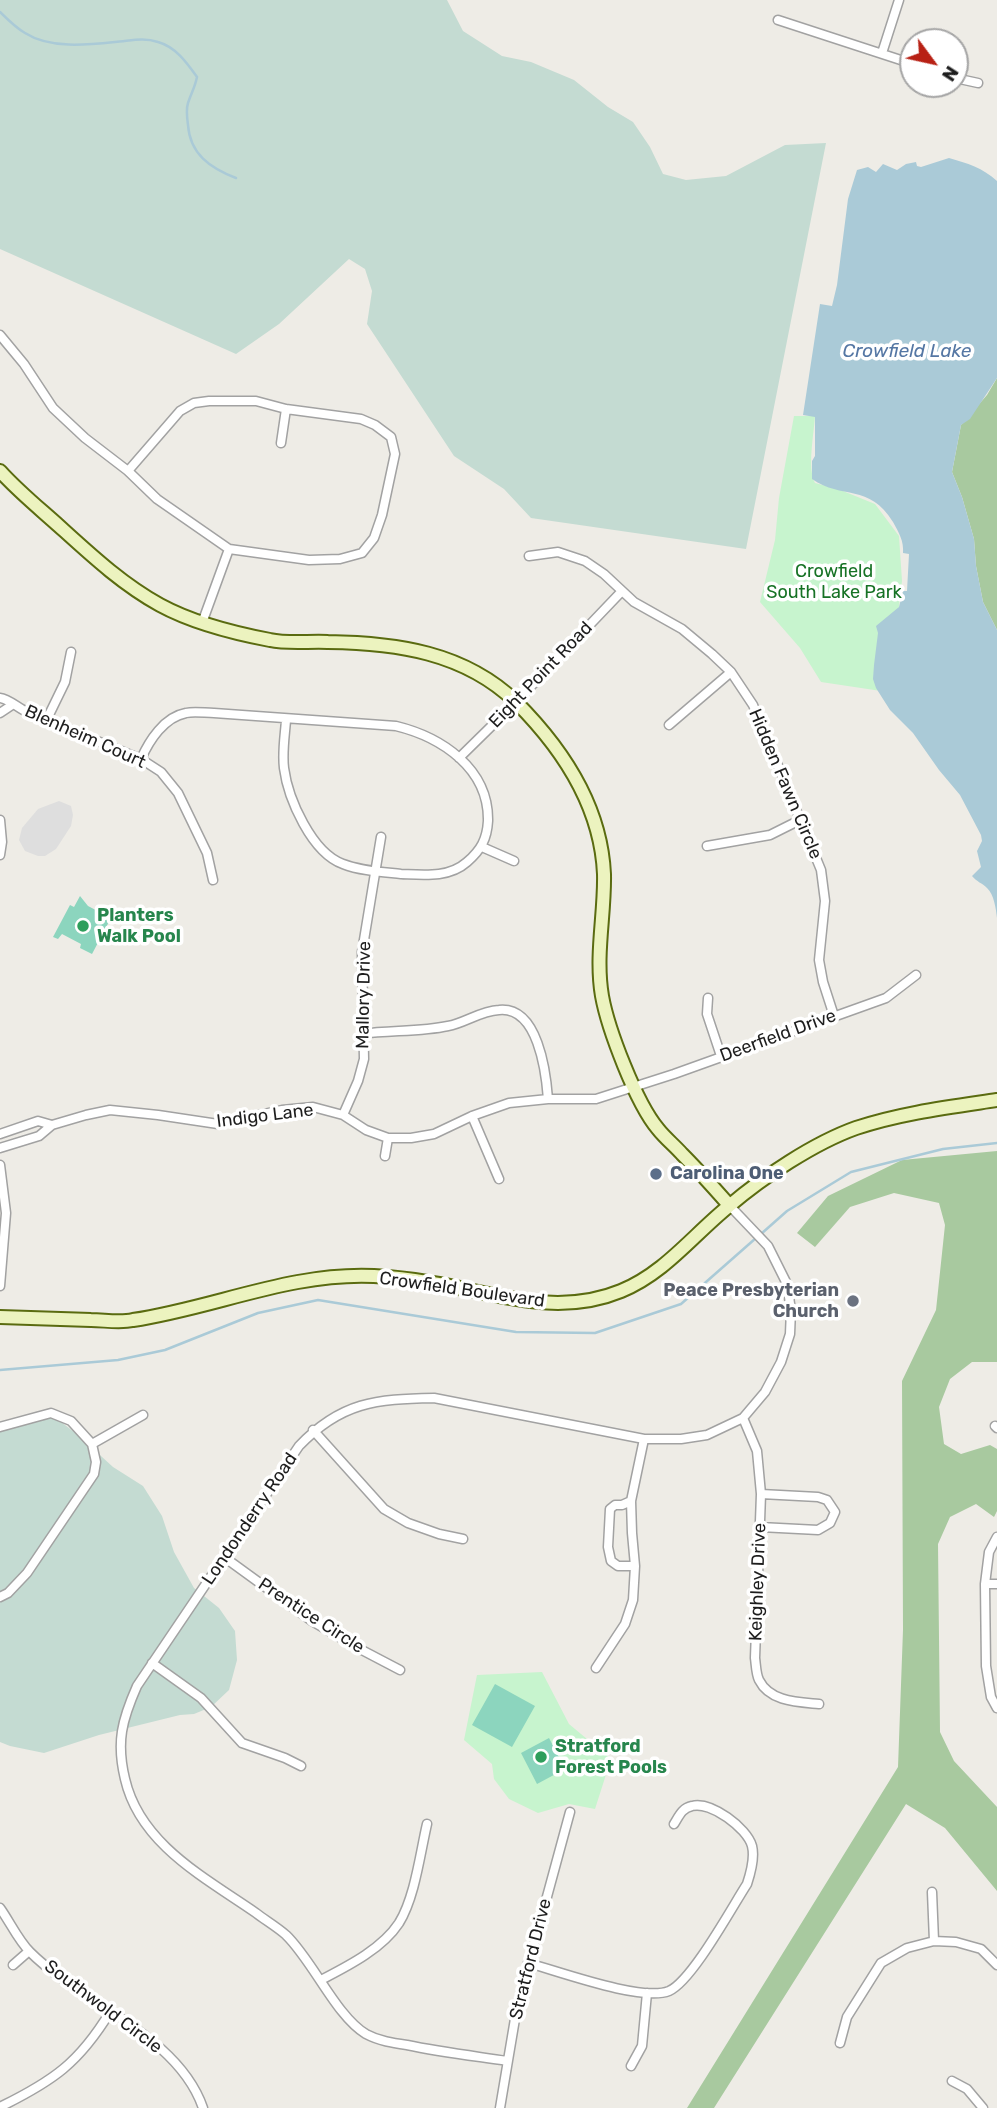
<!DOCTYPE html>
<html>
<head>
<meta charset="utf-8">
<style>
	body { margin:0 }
	#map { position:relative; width:997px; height:2108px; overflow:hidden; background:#eeece6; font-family:Rubik,sans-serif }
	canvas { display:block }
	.north { position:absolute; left:899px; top:28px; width:70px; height:70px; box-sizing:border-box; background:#fff; border:2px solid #a5a5a5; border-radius:50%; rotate:123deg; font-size:19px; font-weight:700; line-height:28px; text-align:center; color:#1e1e1e }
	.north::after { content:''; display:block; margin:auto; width:24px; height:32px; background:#b82115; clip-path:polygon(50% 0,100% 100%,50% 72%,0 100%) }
</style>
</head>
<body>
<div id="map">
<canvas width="997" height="2108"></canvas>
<div class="north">N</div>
</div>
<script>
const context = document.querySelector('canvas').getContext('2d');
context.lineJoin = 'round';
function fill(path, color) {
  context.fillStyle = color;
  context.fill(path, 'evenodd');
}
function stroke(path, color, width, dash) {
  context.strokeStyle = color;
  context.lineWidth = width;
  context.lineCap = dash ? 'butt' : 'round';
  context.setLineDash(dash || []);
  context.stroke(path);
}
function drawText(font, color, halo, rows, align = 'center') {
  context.font = font + ' Rubik,sans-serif';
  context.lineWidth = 7;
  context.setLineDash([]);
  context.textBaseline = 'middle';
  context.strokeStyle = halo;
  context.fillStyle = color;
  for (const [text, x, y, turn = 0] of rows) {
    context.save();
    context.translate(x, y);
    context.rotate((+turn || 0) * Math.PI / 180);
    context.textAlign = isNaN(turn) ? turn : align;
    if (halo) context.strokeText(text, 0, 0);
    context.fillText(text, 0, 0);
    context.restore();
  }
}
fill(new Path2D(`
	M997 378V630L983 602 976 566 974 539 962 497 952 472 961 425 987 395Z
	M997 1151V1362H972L950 1379 939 1407 944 1444 961 1454 990 1445 997 1449V1511L994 1517 976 1504 950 1517 938 1544 940 1732 954 1761 997 1807V1891L945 1828 906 1804 714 2108H687L898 1767 903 1630 902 1381 936 1310 945 1225 939 1203 894 1193 850 1207 815 1247 797 1233 828 1196 902 1160Z`), '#a8c99f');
fill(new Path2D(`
	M0 0H447L463 31 502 56 531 62 574 80 608 107 633 122 650 147 663 174 686 180 726 176 785 145 826 143 746 549 531 518 504 489 454 456 367 324 372 291 365 269 349 259 279 324 236 354 0 249Z
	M52 1415 78 1435 113 1467 143 1486 162 1516 174 1552 194 1588 219 1608 235 1631 237 1660 229 1690 211 1707 194 1714 180 1715 99 1735 44 1753 10 1746 0 1742V1425Z`), '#c4dbd2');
fill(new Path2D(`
	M794 416H815C814 434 807 468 815 483L838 489 875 504 899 536 902 581 898 615 881 691 821 682 800 648 760 602 775 540 779 498Z
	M542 1672 569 1724 611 1759 595 1809 569 1804 538 1813 509 1799 494 1779 492 1764 464 1740 477 1675Z`), '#c7f4ce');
fill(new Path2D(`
	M80 896 88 906 111 918 92 954 80 948 81 944 62 934 58 939 53 937 70 905 74 907Z
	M495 1684 535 1706 512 1747 472 1725Z
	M549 1738 565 1769 537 1784 521 1753Z`), '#8cd5be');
fill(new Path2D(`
	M59 801 71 806 73 815 71 826 56 849 45 856H38L25 851 19 840 22 828 38 809Z`), '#dedede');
fill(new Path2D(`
	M949 158C967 163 983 168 997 181V378L970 419 961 425 952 472 962 497 974 539 976 566 983 602 997 630V918C996 909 994 894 987 888 982 883 977 882 972 876L981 867 977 851 982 841 981 835 960 795 939 770 913 733 890 710 876 688 873 679 874 665 878 633 876 626 899 607 903 591H907L909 554 903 553C904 541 899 533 893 522 869 483 842 500 812 479V461L815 456V417L803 415 820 304 832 306 837 285 848 199 857 170 868 167 876 172 883 164 897 170 906 164 916 162 917 166 921 167Z`), '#aacad7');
stroke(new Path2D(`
	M0 12C8 20 16 28 25 33 50 49 87 45 115 42 130 41 143 37 158 42 176 47 187 63 197 77 195 87 191 94 188 103 186 109 187 118 188 125 190 154 210 168 236 178
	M761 1234 787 1211 851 1172 943 1149 997 1143
	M0 1370 118 1360 165 1350 258 1313 318 1300 516 1332 595 1333 681 1304 756 1238`), '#aacad7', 2.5);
const street = new Path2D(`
	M778 20 913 64
	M882 53 899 0
	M955 78 978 83
	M0 335 24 364 53 408 85 438 128 471 157 499 229 549 309 560 340 559 362 553 374 538 382 515 395 454 391 437 375 425 361 419 286 409 256 401H209L194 403 180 411 128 471
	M281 443 286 409
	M529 556 558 552 585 561 604 574 634 602 682 629 712 654 731 672 753 705 821 870 825 901 819 960 823 982 834 1016
	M202 623 229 549
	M0 698C9 699 18 708 27 712L141 759 161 772 178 793 207 853 213 880
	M0 713 12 705
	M47 719 65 682 71 652
	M669 725 731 672
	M459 758 516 702 622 591
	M141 759C149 741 164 717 186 713 194 711 205 713 214 713L396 726C441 737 489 768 488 821 487 839 481 850 467 862 449 878 424 875 401 874 382 872 361 871 343 864 312 853 288 799 284 768 282 752 285 735 286 720
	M0 820 2 842 0 855
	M707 846 770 835 800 820
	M482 847 514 861
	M708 998 707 1014 721 1056
	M362 1034C390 1030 420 1032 448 1026 465 1023 480 1011 499 1010 538 1006 546 1072 548 1099
	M343 1115 358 1081 364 1059 362 952 381 837
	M472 1116 499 1179
	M0 1134 38 1121 52 1125
	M0 1148 39 1136 52 1125 86 1115 110 1110 158 1115 218 1124 282 1110 313 1107 343 1115 366 1130 388 1138H411L434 1134 472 1116 509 1103 548 1099H596L674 1074 886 998 916 975
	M385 1156 388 1138
	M0 1165 6 1213 0 1286
	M743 1418 757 1451 761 1494 755 1658C756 1665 756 1674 759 1680 770 1702 798 1702 819 1704
	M995 1426 997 1428
	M0 1427 51 1413 71 1421 92 1444 96 1462 94 1474 27 1573 8 1593 0 1597
	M313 1430 384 1509 408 1523 439 1534 463 1539
	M92 1444 143 1415
	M631 1501 622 1505H615L610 1509 608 1547 611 1561 618 1566H635
	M760 1527 818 1530 830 1523 835 1512 827 1500 818 1497 761 1494
	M997 1537 989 1552 985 1584 986 1666 991 1697 997 1708
	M224 1557 312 1621 358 1648 400 1670
	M985 1584H997
	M152 1663 201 1698 242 1743 285 1758 301 1766
	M596 1668 625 1624 633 1600 635 1566 632 1533 631 1501 644 1439
	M932 1892 934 1941
	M0 1908C10 1922 18 1940 30 1952 82 2004 178 2035 203 2108
	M528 1963C558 1971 642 2002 669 1991 692 1981 732 1907 747 1884 751 1872 755 1858 752 1846 747 1828 711 1801 692 1806 682 1808 679 1816 674 1824
	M13 1965 29 1951
	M321 1980C348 1966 382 1949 399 1923 415 1897 420 1854 427 1824
	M840 2043 847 2017 881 1963 907 1948 934 1941 956 1942 981 1949 997 1965
	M507 2061C474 2056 440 2052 407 2045 393 2043 379 2041 366 2034 336 2016 313 1961 286 1935 277 1927 265 1920 256 1913 204 1877 140 1844 125 1779 116 1742 122 1720 137 1686L299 1446C341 1402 376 1399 434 1398L644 1439H681L707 1435 743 1418 765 1392 781 1362 790 1334 791 1310 787 1284 768 1246 729 1205
	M631 2066 642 2046 647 1993
	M952 2081 967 2089 983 2108
	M0 2107C53 2081 79 2063 110 2012
	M500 2108 517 2007 570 1812`);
const secondary = new Path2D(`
	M0 471C18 491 39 508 59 526 91 555 122 584 160 605 193 623 233 633 270 640 288 644 309 641 328 642 396 643 464 652 516 702 562 748 601 807 604 874 605 914 595 955 602 996 608 1029 636 1103 658 1129 665 1138 674 1145 682 1154 698 1170 714 1188 729 1205
	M0 1317C30 1318 60 1319 91 1320 104 1320 120 1323 133 1320 214 1308 291 1272 374 1276 391 1277 410 1279 427 1282 492 1292 556 1318 621 1291 665 1273 693 1235 729 1206 763 1177 814 1143 856 1128 901 1113 950 1107 997 1100`);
stroke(street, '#a2a2a2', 11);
stroke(secondary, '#5a6b10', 16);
stroke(street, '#fff', 8);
stroke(secondary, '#ecf3bf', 12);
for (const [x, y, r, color] of [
	[83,926,7,"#2e9e5b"],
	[656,1174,7,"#5c6f8a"],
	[853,1301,7,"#6b7280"],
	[541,1757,7,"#2e9e5b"]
]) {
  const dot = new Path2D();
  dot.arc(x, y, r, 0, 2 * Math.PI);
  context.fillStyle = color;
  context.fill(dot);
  stroke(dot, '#fff', 2.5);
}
drawText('18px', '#177225', '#fff', [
	["Crowfield",834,572],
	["South Lake Park",834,593]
]);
drawText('18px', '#1e1e1e', '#fff', [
	["Eight Point Road",541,675,-46],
	["Blenheim Court",85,737,24],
	["Hidden Fawn Circle",785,784,67],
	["Mallory Drive",364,995,-89],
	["Deerfield Drive",778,1036,-20],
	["Indigo Lane",265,1116,-7],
	["Crowfield Boulevard",462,1290,8],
	["Londonderry Road",250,1519,-56],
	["Keighley Drive",758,1582,-88],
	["Prentice Circle",311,1616,33],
	["Stratford Drive",531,1959,-76],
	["Southwold Circle",103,2007,37]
]);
drawText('bold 18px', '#27864d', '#fff', [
	["Planters",97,916],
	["Walk Pool",97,937],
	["Stratford",555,1747],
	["Forest Pools",555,1768]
], 'left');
drawText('bold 18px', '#4e5e75', '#fff', [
	["Carolina One",670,1174]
], 'left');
drawText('bold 18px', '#5b616d', '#fff', [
	["Peace Presbyterian",839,1291],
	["Church",839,1312]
], 'right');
drawText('italic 19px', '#5577a4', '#fff', [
	["Crowfield Lake",907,352]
]);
</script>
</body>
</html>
